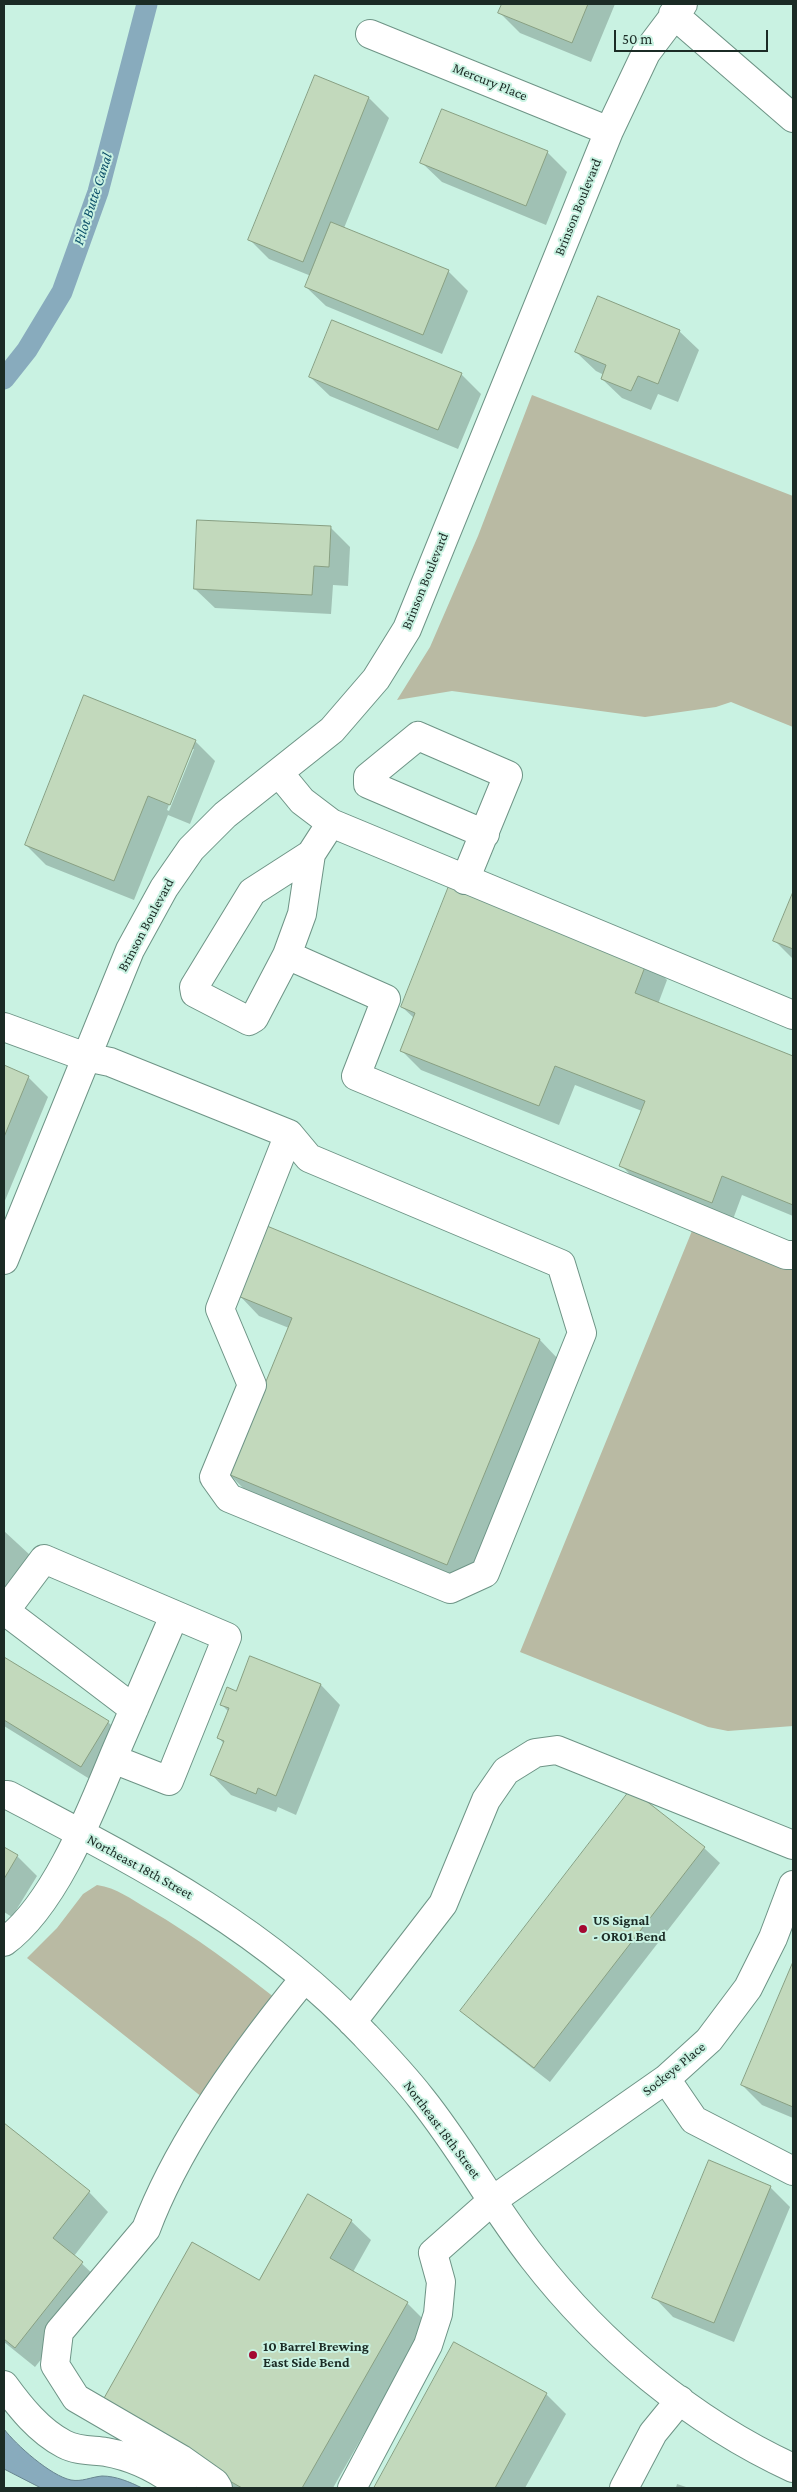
<!DOCTYPE html>
<html>
<head>
<meta charset="utf-8">
<style>
	body { margin:0 }
	#map { position:relative; width:797px; height:2492px; overflow:hidden; background:#c9f2e2; font-family:"Crimson Pro",serif }
	canvas { display:block }
	.frame { position:absolute; inset:0; border:5px solid #1b2b25; pointer-events:none }
	.scale { position:absolute; left:614px; top:30px; width:154px; height:22px; box-sizing:border-box; border:2px solid #1b2b25; border-top:0; padding-left:6px; font-size:15px; line-height:18px; white-space:nowrap; color:#1b2b25; -webkit-text-stroke:4px #c9f2e2; paint-order:stroke }
</style>
</head>
<body>
<div id="map">
<canvas width="797" height="2492"></canvas>
<div class="frame"></div>
<div class="scale">50 m</div>
</div>
<script>
const context = document.querySelector('canvas').getContext('2d');
context.lineJoin = 'round';
function fill(path, color) {
  context.fillStyle = color;
  context.fill(path, 'evenodd');
}
function stroke(path, color, width, dash) {
  context.strokeStyle = color;
  context.lineWidth = width;
  context.lineCap = dash ? 'butt' : 'round';
  context.setLineDash(dash || []);
  context.stroke(path);
}
function drawText(font, color, halo, rows, align = 'center') {
  context.font = font + ' "Crimson Pro",serif';
  context.lineWidth = 4;
  context.setLineDash([]);
  context.textBaseline = 'middle';
  context.strokeStyle = halo;
  context.fillStyle = color;
  for (const [text, x, y, turn = 0] of rows) {
    context.save();
    context.translate(x, y);
    context.rotate((+turn || 0) * Math.PI / 180);
    context.textAlign = isNaN(turn) ? turn : align;
    if (halo) context.strokeText(text, 0, 0);
    context.fillText(text, 0, 0);
    context.restore();
  }
}
fill(new Path2D(`
	M532 395 793 496V727L731 702 716 707 645 717 452 691 397 700 430 647 478 536Z
	M694 1226 793 1266V1726L728 1731 708 1727 520 1652Z
	M97 1885C117 1888 131 1899 148 1909 195 1936 237 1968 279 2001L207 2101 27 1958 57 1928 83 1894Z`), '#b9baa3');
const water = new Path2D(`
	M4 2429C16 2445 51 2476 71 2480 82 2482 91 2477 102 2476 116 2476 130 2482 142 2488H41L4 2469Z`);
fill(water, '#88abbd');
stroke(water, '#67858f', 1);
fill(new Path2D(`
	M504 4H615L591 62 520 33 500 13Z
	M316 77 369 98 389 118 344 228 448 271 468 291 442 354 326 306 306 287 311 276 269 259 249 239Z
	M547 152 567 172 546 225 442 182 422 163Z
	M679 331 699 350 678 402 658 394 651 410 622 398 602 379 604 375 596 371 576 352Z
	M461 374 481 394 458 449 330 396 310 377Z
	M331 528 350 547 348 586 333 585 331 614 215 608 195 589Z
	M195 741 215 761 190 824 168 815 134 900 46 865 26 845ZM191 749H194L169 811 167 810Z
	M793 895V959L775 941Z
	M648 960 667 980 658 1004 793 1057V1216L742 1195 732 1222 640 1185 621 1165 642 1111 575 1085 559 1125 421 1070 401 1050 414 1018 402 1007Z
	M4 1067 28 1077 48 1097 4 1203Z
	M268 1228 540 1340 559 1360 467 1584 249 1494 229 1474 289 1328 259 1316 240 1296Z
	M4 1531 30 1555 4 1597Z
	M251 1657 321 1685 340 1705 296 1815 278 1807 276 1812 231 1795 212 1775 224 1744 218 1737 229 1712 222 1705 237 1692Z
	M4 1658 108 1722 128 1742 101 1786 4 1726Z
	M632 1791 704 1848 720 1863 550 2082 477 2025 462 2010Z
	M4 1848 17 1856 37 1876 12 1917 4 1912Z
	M793 1963V2118L762 2105 742 2085Z
	M4 2124 89 2192 108 2212 74 2256 102 2283 35 2367 4 2342Z
	M770 2187 790 2207 734 2342 673 2317 654 2297Z
	M351 2221 371 2240 353 2272 407 2303 427 2323 333 2488H229L259 2282Z
	M454 2343 546 2394 566 2414 525 2488H375Z
	M677 2484 689 2488H676Z`), '#0003');
stroke(new Path2D(`
	M4 379 27 350 62 292 98 192 147 4`), '#88abbd', 21);
const building = new Path2D(`
	M502 4H588L572 43 498 13Z
	M315 75 369 97 303 262 248 240Z
	M442 109 548 151 526 206 420 163Z
	M331 222 449 270 423 335 305 287Z
	M598 296 680 330 658 384 638 376 631 391 601 379 606 365 575 352Z
	M332 320 462 373 438 430 309 377Z
	M197 520 331 526 329 567 314 566 312 595 194 589Z
	M84 695 196 740 170 805 148 796 114 881 25 845Z
	M451 881 648 959 635 993 793 1056V1205L722 1176 712 1203 619 1166 645 1101 555 1066 539 1106 400 1051 415 1013 401 1007Z
	M793 892V949L773 941Z
	M4 1065 29 1076 4 1137Z
	M267 1226 540 1339 447 1565 228 1474 292 1318 238 1296Z
	M250 1656 321 1684 276 1796 258 1788 256 1794 210 1775 224 1741 217 1738 229 1708 220 1705 227 1687 236 1691Z
	M4 1657 109 1721 81 1767 4 1720Z
	M631 1789 705 1847 534 2068 460 2011Z
	M4 1847 18 1855 4 1879Z
	M793 1962V2107L741 2085Z
	M4 2123 90 2191 53 2238 83 2262 15 2348 4 2339Z
	M709 2160 771 2186 714 2323 652 2298Z
	M308 2194 352 2220 330 2258 408 2302 302 2488H242L99 2407 192 2242 259 2280Z
	M454 2342 547 2393 495 2488H374Z`);
fill(building, '#c2d9bc');
stroke(building, '#889f82', 1);
const minor = new Path2D(`
	M673 14 793 118
	M370 34 609 131
	M279 773 302 801 331 823 793 1015
	M331 823 311 854 252 892 194 987 195 993 249 1021 254 1018 287 955 386 999 356 1076 786 1255H793
	M465 880 508 775 418 736 368 777V784L485 834
	M287 955 302 914 311 854
	M4 1027 86 1057 110 1062 289 1134 309 1158 561 1264 582 1333 485 1573 450 1589 229 1498 214 1477 252 1385 220 1309 289 1134
	M4 1260 130 950 164 888 191 849 225 815 332 730 376 679 407 629 609 131 646 53 683 4
	M113 1759 169 1781 227 1637 44 1559 5 1611 134 1709
	M4 1795H8C139 1864 262 1926 365 2035 384 2055 404 2076 421 2098 462 2149 493 2207 533 2258 600 2345 693 2422 793 2468
	M4 1942C55 1905 91 1811 115 1753 135 1707 154 1662 174 1616
	M352 2022 443 1904 486 1800 506 1771 535 1753 557 1750 793 1845
	M666 2079 694 2120 793 2171
	M4 2385C20 2407 39 2431 64 2444 77 2451 92 2450 106 2452 134 2457 160 2470 182 2488
	M218 2488 215 2483 181 2459 76 2398 55 2365 59 2332 146 2229C179 2141 245 2051 304 1979
	M352 2488 428 2345 438 2314 441 2282 433 2253 493 2200 666 2079 709 2040 748 1988 773 1938 793 1885
	M624 2488 653 2433 680 2400`);
stroke(minor, '#6e9486', 30);
stroke(minor, '#fff', 28);
for (const [x, y, r, color] of [
	[583,1929,5,"#a40831"],
	[253,2355,5,"#a40831"]
]) {
  const dot = new Path2D();
  dot.arc(x, y, r, 0, 2 * Math.PI);
  context.fillStyle = color;
  context.fill(dot);
  stroke(dot, '#c9f2e2', 2);
}
drawText('14px', '#1b2b25', '#c9f2e2', [
	["Mercury Place",490,82,22],
	["Brinson Boulevard",578,207,-68],
	["Brinson Boulevard",425,581,-68],
	["Brinson Boulevard",146,925,-62],
	["Northeast 18th Street",140,1867,29],
	["Sockeye Place",674,2069,-39],
	["Northeast 18th Street",442,2130,53]
]);
drawText('bold 14px', '#1b2b25', '#c9f2e2', [
	["US Signal",593,1921],
	["- OR01 Bend",593,1937],
	["10 Barrel Brewing",263,2347],
	["East Side Bend",263,2363]
], 'left');
drawText('italic 15px', '#0c506a', '#c9f2e2', [
	["Pilot Butte Canal",93,199,-72]
]);
</script>
</body>
</html>
